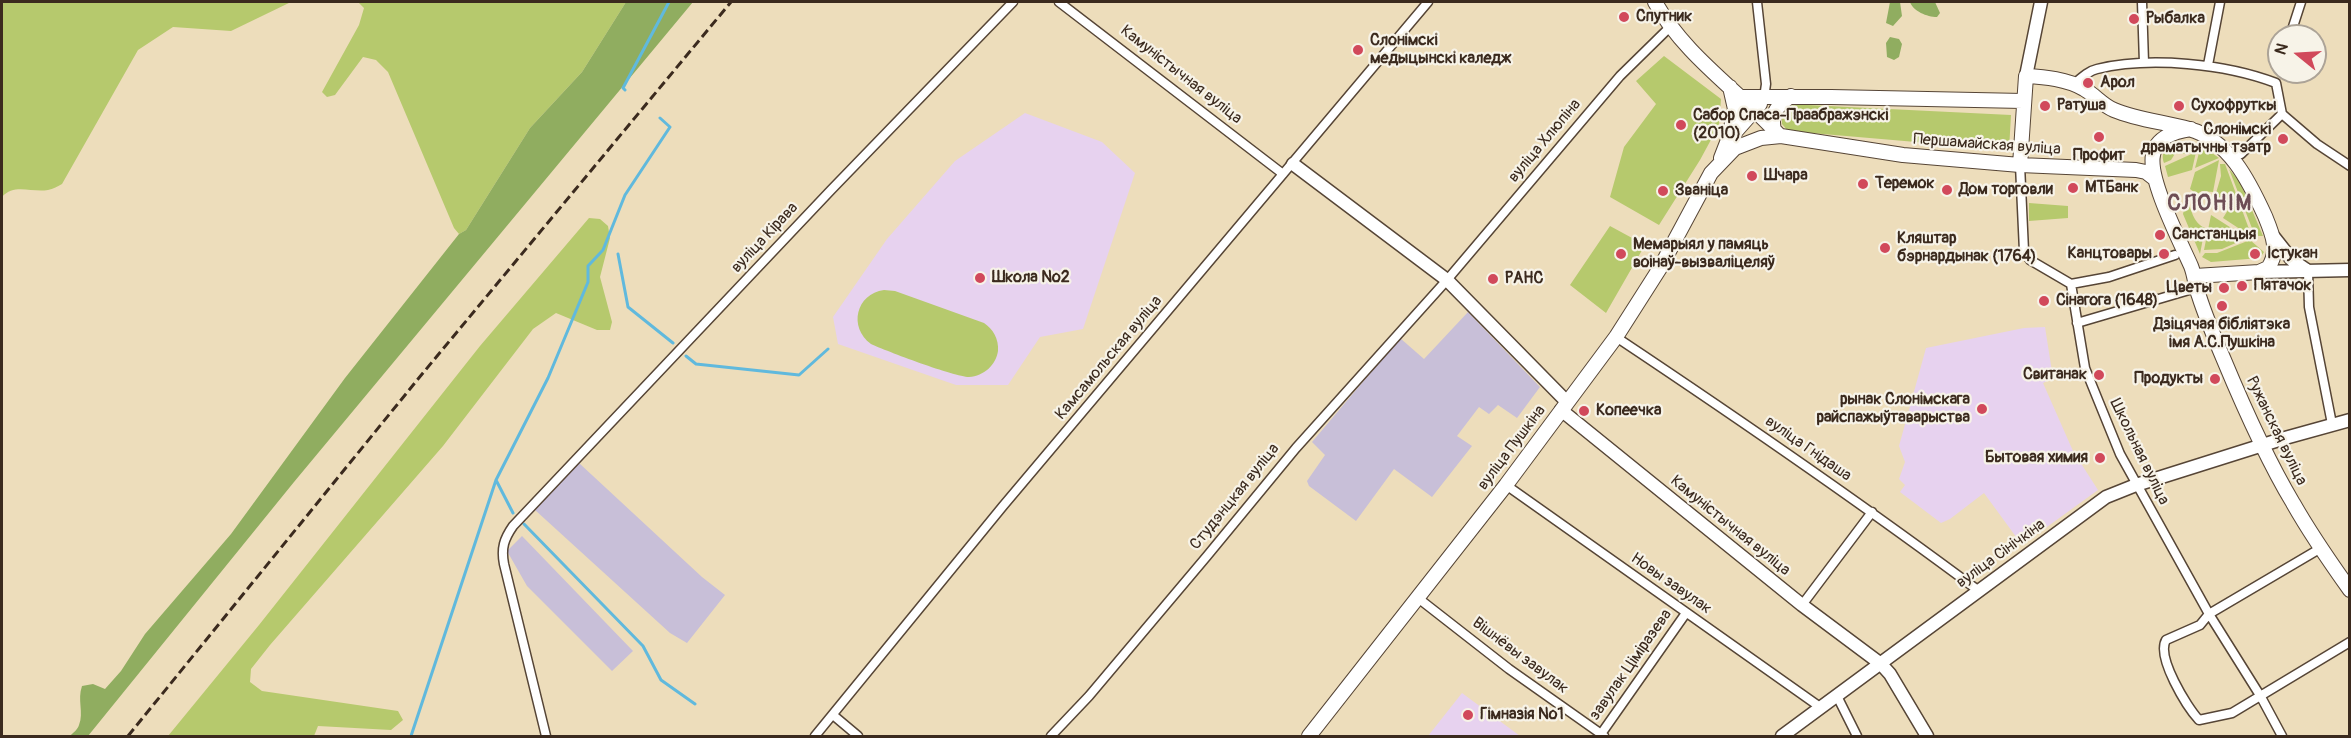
<!DOCTYPE html>
<html>
<head>
<meta charset="utf-8">
<style>
	body { margin:0 }
	#map { position:relative; width:2351px; height:738px; overflow:hidden; background:#edddbb; font-family:Pangolin,sans-serif }
	canvas { display:block }
	.frame { position:absolute; inset:0; border:3px solid #3b2a1e; pointer-events:none }
	.north { position:absolute; left:2267px; top:24px; width:60px; height:60px; box-sizing:border-box; background:#f7f3e8; border:2px solid #aca397; border-radius:50%; rotate:288deg; font-size:16px; font-weight:700; line-height:24px; text-align:center; color:#3b2a1e }
	.north::after { content:''; display:block; margin:auto; width:21px; height:27px; background:#d1495b; clip-path:polygon(50% 0,100% 100%,50% 72%,0 100%) }
</style>
</head>
<body>
<div id="map">
<canvas width="2351" height="738"></canvas>
<div class="frame"></div>
<div class="north">N</div>
</div>
<script>
const context = document.querySelector('canvas').getContext('2d');
context.lineJoin = 'round';
function fill(path, color) {
  context.fillStyle = color;
  context.fill(path, 'evenodd');
}
function stroke(path, color, width, dash) {
  context.strokeStyle = color;
  context.lineWidth = width;
  context.lineCap = dash ? 'butt' : 'round';
  context.setLineDash(dash || []);
  context.stroke(path);
}
function drawText(font, color, halo, rows, align = 'center') {
  context.font = font + ' Pangolin,sans-serif';
  context.lineWidth = 4.5;
  context.setLineDash([]);
  context.textBaseline = 'middle';
  context.strokeStyle = halo;
  context.fillStyle = color;
  for (const [text, x, y, turn = 0] of rows) {
    context.save();
    context.translate(x, y);
    context.rotate((+turn || 0) * Math.PI / 180);
    context.textAlign = isNaN(turn) ? turn : align;
    if (halo) context.strokeText(text, 0, 0);
    context.fillText(text, 0, 0);
    context.restore();
  }
}
fill(new Path2D(`
	M1025 113 1102 142 1135 173 1083 329 1040 337 1008 385H956L838 344 833 317 887 239 955 161Z
	M2045 327 2053 378 2043 383 2073 451 2098 490 2022 545 1984 493 1950 519 1941 523 1900 492 1905 485 1899 479 1905 462 1899 446 1926 348 2024 328Z
	M1462 693 1520 736H1428Z`), '#e7d2ef');
fill(new Path2D(`
	M1468 312 1540 387 1517 418 1498 405 1489 414 1479 407 1457 436 1472 446 1432 497 1394 469 1356 521 1309 486 1307 481 1325 455 1312 442 1400 338 1424 359Z
	M579 463 702 577 725 595 687 643 670 633 535 510Z
	M522 536 633 651 612 671 527 586 507 551Z`), '#c8bfd8');
fill(new Path2D(`
	M2 2H291L231 31 173 27 138 50 62 184C58 186 53 189 48 190 32 193 14 183 2 197Z
	M358 2H626L582 72 530 128 466 230 459 234 454 228 388 72 376 60 363 57 335 95 327 97 322 92 359 25 364 8Z
	M1664 56 1721 99 1719 125 1700 160 1659 225 1610 197 1624 147 1656 104 1636 81Z
	M1787 104 2011 115 2009 150 1788 131 1782 124V112Z
	M2177 141H2192L2197 149 2186 154 2176 152 2171 160 2164 163C2160 152 2167 145 2177 141Z
	M2201 145 2219 158 2195 168Z
	M2196 152 2192 170 2168 177 2165 166Z
	M2219 160 2213 192 2202 191 2197 194 2190 189 2195 172Z
	M2220 164H2225L2252 237 2223 218 2228 210 2216 193 2221 176Z
	M2229 169 2240 182 2263 236H2255Z
	M2187 197C2191 209 2193 223 2205 228L2200 254 2183 214Z
	M2029 203 2068 206V218L2029 221Z
	M2211 215 2247 238 2222 249 2204 250Z
	M589 218 600 219 608 226 610 238 600 277 612 322 610 330H597L556 313 533 329 443 446 270 645 251 669 250 682 262 691 398 711 403 720 391 730 318 726 314 736H168L259 625 480 346Z
	M1610 226 1645 245 1606 313 1570 285Z
	M2250 240 2264 252 2260 258 2211 262 2202 257 2205 253H2217Z
	M884 290 895 291 984 323C993 329 999 339 998 351 996 365 984 376 969 377 955 377 886 351 871 344 848 327 856 294 884 290Z`), '#b6c96d');
fill(new Path2D(`
	M626 2H693L294 482 88 736H70C73 733 78 729 79 725 84 712 77 700 82 686L93 684 105 689 121 671 145 634 231 534 345 378 459 234 466 230 530 128 582 72Z
	M1890 2H1900L1902 16 1893 26 1886 23Z
	M1910 2H1935L1940 13 1937 17C1927 17 1913 11 1910 2Z
	M1890 37 1899 39 1902 44 1899 57 1894 60 1887 57 1886 43Z`), '#90ad60');
stroke(new Path2D(`
	M625 90 623 88 669 2
	M618 254 628 307 673 343
	M686 356 696 364 799 375 828 349
	M496 480 513 513
	M524 524 643 646 661 680 695 704
	M411 736 496 480 548 378 588 282V266L603 250 625 195 670 127 660 118`), '#60b9dd', 3);
const street = new Path2D(`
	M1059 2 1283 174
	M1757 2 1766 84 1764 98
	M2142 2 2144 63
	M2290 36 2301 2
	M2208 65 2220 2
	M2074 84C2081 78 2088 71 2097 69 2150 56 2226 64 2276 83L2282 114 2317 144 2350 166
	M2241 154 2282 114
	M2020 165 2024 251 2030 260 2071 284 2085 368 2120 454 2209 614 2261 697 2282 736
	M2308 271 2309 307 2332 424
	M2071 284 2109 277 2175 255
	M2077 323 2196 288
	M1616 337C1739 419 1861 503 1979 591
	M1506 485 1820 707
	M2321 548 2209 614 2200 625 2166 640C2156 657 2187 707 2199 720L2232 713 2350 642
	M1418 598 1509 669 1604 736
	M1802 605 1872 512
	M1837 696 1857 736
	M833 715 858 736
	M1601 734 1686 613
	M546 736 504 564C501 548 504 539 513 526L831 190 1013 2
	M815 736 1003 506 1428 2
	M1051 736 1089 696 1207 556 1296 448 1447 280 1620 76 1671 26`);
const secondary = new Path2D(`
	M2026 76 2041 2
	M1293 164 1447 280 1567 402
	M2273 236 2292 260 2308 271
	M2259 272 2350 270
	M1561 410 1802 605 1881 664 1890 674 1927 736
	M1782 736 2106 497 2136 485 2285 438 2350 420`);
const primary = new Path2D(`
	M1655 2C1685 56 1738 90 1779 135
	M1741 97H1831L2023 101
	M2191 129C2176 131 2156 137 2153 155 2148 179 2180 241 2191 266 2195 276 2195 286 2199 296 2206 318 2215 339 2224 360 2244 408 2266 458 2293 503 2310 533 2330 562 2350 590
	M1774 130C1770 113 1778 105 1791 96
	M1729 137 1735 109 1730 87
	M1721 158 1728 140 1760 104
	M2020 165 2026 76C2045 77 2067 79 2084 89 2095 95 2102 105 2114 110 2138 120 2164 122 2189 129 2229 140 2249 181 2265 216 2272 233 2280 251 2268 268L2259 272 2195 276
	M1309 736 1506 485 1616 337 1660 268 1711 173 1735 148 1761 138 1781 136 1903 155 2020 165 2136 170 2146 172 2155 179`);
stroke(street, '#564536', 11);
stroke(secondary, '#564536', 15);
stroke(primary, '#564536', 16);
stroke(street, '#fff', 8);
stroke(secondary, '#fff', 12);
stroke(primary, '#fff', 14);
stroke(new Path2D(`
	M128 736 418 379 731 2`), '#3b2a1e', 3, [9, 4.5]);
for (const [x, y, r, color] of [
	[1624,17,6,"#d1495b"],
	[2134,19,6,"#d1495b"],
	[1358,50,6,"#d1495b"],
	[2088,83,6,"#d1495b"],
	[2045,106,6,"#d1495b"],
	[2179,106,6,"#d1495b"],
	[1681,125,6,"#d1495b"],
	[2099,137,6,"#d1495b"],
	[2283,139,6,"#d1495b"],
	[1752,176,6,"#d1495b"],
	[1863,184,6,"#d1495b"],
	[2073,188,6,"#d1495b"],
	[1947,190,6,"#d1495b"],
	[1663,191,6,"#d1495b"],
	[2160,235,6,"#d1495b"],
	[1885,248,6,"#d1495b"],
	[1621,254,6,"#d1495b"],
	[2164,254,6,"#d1495b"],
	[2255,254,6,"#d1495b"],
	[980,278,6,"#d1495b"],
	[1493,279,6,"#d1495b"],
	[2242,286,6,"#d1495b"],
	[2224,288,6,"#d1495b"],
	[2044,301,6,"#d1495b"],
	[2222,306,6,"#d1495b"],
	[2099,375,6,"#d1495b"],
	[2215,379,6,"#d1495b"],
	[1982,409,6,"#d1495b"],
	[1584,411,6,"#d1495b"],
	[2100,458,6,"#d1495b"],
	[1468,715,6,"#d1495b"]
]) {
  const dot = new Path2D();
  dot.arc(x, y, r, 0, 2 * Math.PI);
  context.fillStyle = color;
  context.fill(dot);
  stroke(dot, '#f7f3e8', 2);
}
drawText('bold 16px', '#3b2a1e', '#f7f3e8', [
	["Спутник",1636,17],
	["Рыбалка",2146,19],
	["Слонімскі",1370,41],
	["медыцынскі каледж",1370,59],
	["Арол",2100,83],
	["Ратуша",2057,106],
	["Сухофруткы",2191,106],
	["Сабор Спаса-Праабражэнскі",1693,116],
	["(2010)",1693,134],
	["Слонімскі",2271,130,"right"],
	["драматычны тэатр",2271,148,"right"],
	["Профит",2099,156,"center"],
	["Шчара",1764,176],
	["Теремок",1875,184],
	["МТБанк",2085,188],
	["Дом торговли",1959,190],
	["Званіца",1675,191],
	["Санстанцыя",2172,235],
	["Кляштар",1897,239],
	["бэрнардынак (1764)",1897,257],
	["Мемарыял у памяць",1633,245],
	["воінаў-вызваліцеляў",1633,263],
	["Канцтовары",2152,254,"right"],
	["Істукан",2267,254],
	["Школа №2",992,278],
	["РАНС",1505,279],
	["Пятачок",2254,286],
	["Цветы",2212,288,"right"],
	["Сінагога (1648)",2056,301],
	["Дзіцячая бібліятэка",2222,325,"center"],
	["імя А.С.Пушкіна",2222,343,"center"],
	["Свитанак",2087,375,"right"],
	["Продукты",2203,379,"right"],
	["рынак Слонімскага",1970,400,"right"],
	["райспажыўтаварыства",1970,418,"right"],
	["Копеечка",1596,411],
	["Бытовая химия",2088,458,"right"],
	["Гімназія №1",1480,715]
], 'left');
drawText('16px', '#3b2a1e', '#f7f3e8', [
	["Камуністычная вуліца",1181,75,38],
	["вуліца Хлюпіна",1545,141,-50],
	["Першамайская вуліца",1987,145,4],
	["вуліца Кірава",765,238,-47],
	["Камсамольская вуліца",1109,358,-50],
	["Ружанская вуліца",2276,431,64],
	["вуліца Пушкіна",1512,448,-53],
	["вуліца Гнідаша",1808,449,35],
	["Школьная вуліца",2139,452,64],
	["Студэнцкая вуліца",1235,497,-51],
	["Камуністычная вуліца",1730,526,39],
	["вуліца Сінічкіна",2001,554,-36],
	["Новы завулак",1671,584,35],
	["Вішнёвы завулак",1520,656,37],
	["завулак Ціміразева",1631,665,-55]
]);
context.letterSpacing = '1.5px';
drawText('bold 22px', '#6d4d55', '#f7f3e8', [
	["СЛОНІМ",2210,204]
]);
context.letterSpacing = '0px';
</script>
</body>
</html>
